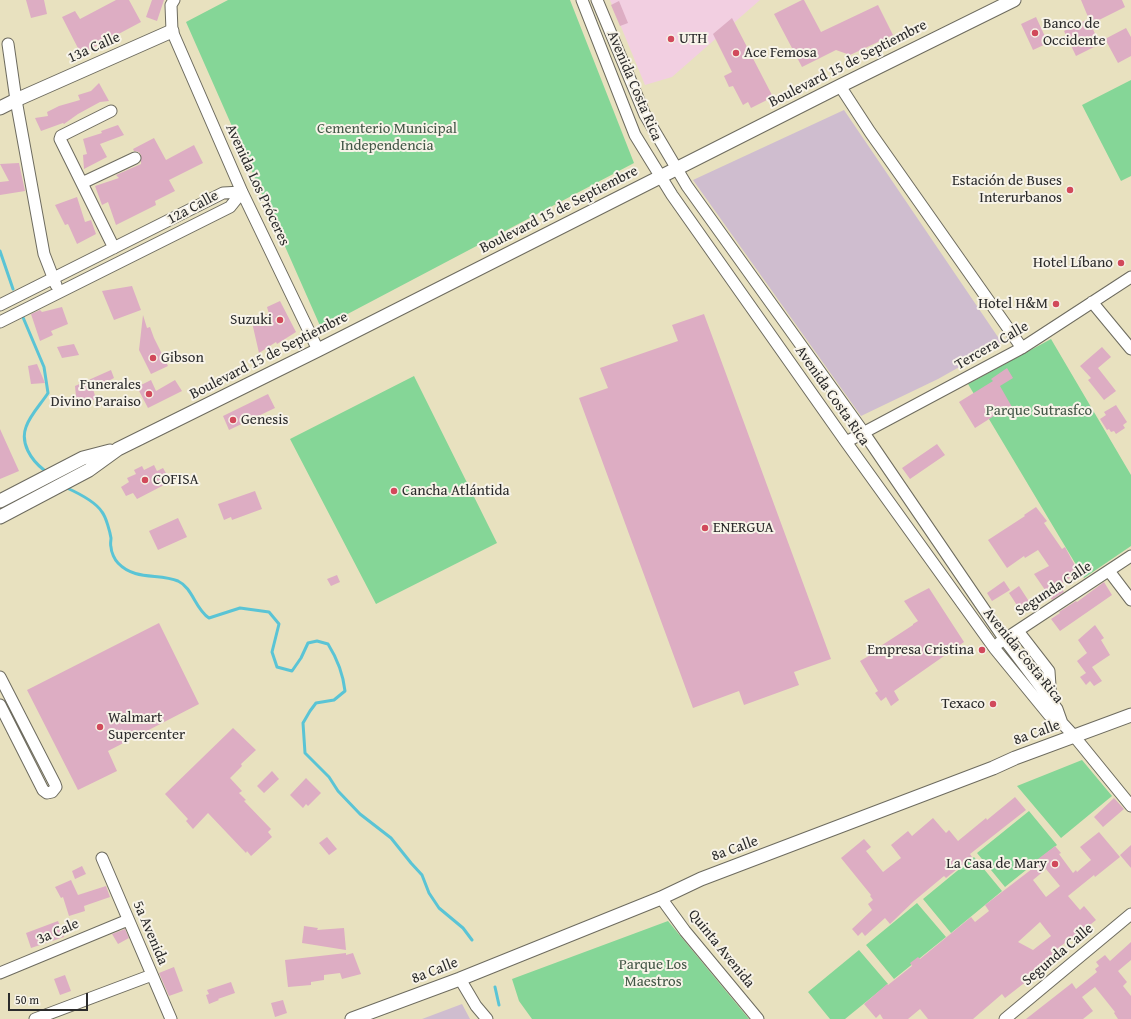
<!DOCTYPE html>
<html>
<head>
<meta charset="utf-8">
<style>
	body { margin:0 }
	#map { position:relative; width:1131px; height:1019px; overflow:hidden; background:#e8e1bf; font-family:"Gentium Book Plus",serif }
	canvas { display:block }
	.scale { position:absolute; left:8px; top:993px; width:80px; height:18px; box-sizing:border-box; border:2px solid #2b2b2b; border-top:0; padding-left:5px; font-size:12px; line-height:14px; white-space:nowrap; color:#2b2b2b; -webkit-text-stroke:3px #f7f3e8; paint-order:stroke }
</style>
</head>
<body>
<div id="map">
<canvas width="1131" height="1019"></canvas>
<div class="scale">50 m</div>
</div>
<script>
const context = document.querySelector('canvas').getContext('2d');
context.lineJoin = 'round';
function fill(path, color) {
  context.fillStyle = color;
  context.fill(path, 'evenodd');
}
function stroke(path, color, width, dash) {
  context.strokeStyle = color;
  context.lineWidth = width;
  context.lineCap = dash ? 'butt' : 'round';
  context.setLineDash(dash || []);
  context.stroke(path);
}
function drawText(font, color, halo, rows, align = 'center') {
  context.font = font + ' "Gentium Book Plus",serif';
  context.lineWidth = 4;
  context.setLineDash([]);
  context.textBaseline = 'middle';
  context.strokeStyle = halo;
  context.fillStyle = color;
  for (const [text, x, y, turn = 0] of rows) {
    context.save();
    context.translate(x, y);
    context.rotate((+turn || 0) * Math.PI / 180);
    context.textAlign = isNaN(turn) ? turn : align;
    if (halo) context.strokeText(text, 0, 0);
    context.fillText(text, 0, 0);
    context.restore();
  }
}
fill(new Path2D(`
	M610 0H760L672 77 645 85Z`), '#f2cfe1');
fill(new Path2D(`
	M844 110 1002 343 938 379 861 416 693 180Z
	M462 1004 470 1019H422Z`), '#cfbdcf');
fill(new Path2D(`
	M228 0H570L634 163 321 328 186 22Z
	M1131 80V176L1121 181 1082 105Z
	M1051 339 1131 475V546L1084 578 968 384Z
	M414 376 497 543 376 604 290 439Z
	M1082 760 1112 796 1061 838 1017 786Z
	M1029 811 1057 845 1005 887 977 853Z
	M974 857 1002 891 951 933 923 899Z
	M917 903 946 937 894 979 866 945Z
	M668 921 749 1019H532L519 1001 512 979Z
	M859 950 888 984 845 1019H830L808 992Z`), '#85d697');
stroke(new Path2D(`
	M0 251 13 289
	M22 315 44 367 48 393C41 404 30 415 26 427 20 443 31 460 44 470
	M67 488C78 493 96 502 102 512 106 517 110 532 111 538 111 541 110 544 111 547 111 552 115 560 118 563 135 581 159 573 178 581 193 588 195 609 209 618L240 608 269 612 279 624 272 652 277 667 292 671 301 658 308 643 317 641 328 644C338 660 343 673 345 691L334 700 316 703 310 711 303 723 305 753 329 777 338 791 360 814 391 838 411 863 422 875 429 893 439 908 463 928 472 940
	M495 987 499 1005`), '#5ac4d5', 3);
fill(new Path2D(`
	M26 0H44L47 14 31 18Z
	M116 0H129L141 22 81 54 62 17 75 11 80 19Z
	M152 0H164L157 21 146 17Z
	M802 0H804L821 32 878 5 893 35 850 55 836 50 802 67 774 14Z
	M1081 0H1122L1125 7 1091 24Z
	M619 1 628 23 620 26 611 5Z
	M1036 17 1048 43 1033 50 1021 24Z
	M732 18 773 97 751 108 748 102 743 105 733 86 729 87 724 76 732 72 713 34Z
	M1088 19 1100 44 1076 56 1064 31Z
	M1126 28 1131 37V56L1118 63 1105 39Z
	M99 83 109 101 100 102 78 114 64 124 63 123 41 131 35 118 48 116 47 112 59 106 80 100 78 95 91 91Z
	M118 125 124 135 100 144 107 157 84 169 83 155 87 154 83 139 102 133 101 131Z
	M154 138 166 160 194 145 203 163 169 180 175 191 155 201 156 205 116 225 108 202 102 205 95 186 119 178 116 175 141 164V155L139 152 134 151 133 149Z
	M19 163 25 191 0 195V182L9 181 0 164Z
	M77 197 85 222 91 220 96 234 77 244 68 224 65 225 55 205Z
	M132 286 141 310 114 320 102 291Z
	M280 301 296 332 277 344 276 342 259 353 251 318 269 314 267 307Z
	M62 307 68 324 51 331 53 335 40 341 31 314 40 310 42 312Z
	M704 314 831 659 794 672 799 685 744 705 739 691 693 708 579 398 608 388 600 368 678 341 672 325Z
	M143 315 147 328 150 327 154 338 168 366 151 374 139 350Z
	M74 344 79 355 62 358 57 347Z
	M1102 347 1111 357 1098 368 1116 391 1104 400 1088 380 1091 378 1080 366Z
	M37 364 45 383 31 384 28 366Z
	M1007 368 1013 378 1000 386 1012 407 997 416V414L975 428 959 402 993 381 991 379Z
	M111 370 114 378 93 389 96 399 77 407 75 386Z
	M151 380 156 391 175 380 182 391 148 408 137 387Z
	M268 394 275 408 229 430 223 416Z
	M1116 405 1127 422 1123 425 1125 428 1116 434 1114 431 1111 432 1109 429 1107 430 1100 419 1106 415 1104 412Z
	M0 429 19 471 0 479Z
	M937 444 945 455 910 479 902 468Z
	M154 465 157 471 163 468 167 475 160 479 164 485 137 499 133 493 126 496 121 487 129 482 127 478 136 474 134 470 142 466 144 470Z
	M255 491 262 509 232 520 231 517 224 520 218 504Z
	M1036 507 1047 521 1044 523 1062 549 1065 547 1078 571 1069 576 1070 578 1059 585 1064 592 1052 600 1034 574 1049 566 1038 550 1025 558 1024 556 1007 568 988 540 1025 516 1024 515Z
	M178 518 187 537 158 550 149 531Z
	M337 575 340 582 331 586 327 579Z
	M1004 581 1010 590 992 601 987 593Z
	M1104 582 1112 595 1060 631 1051 619 1060 613 1059 612 1076 601 1077 602Z
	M1019 586 1032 606 1022 613 1009 593Z
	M929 588 964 642 894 691 899 700 891 706 886 697 881 701 875 693 878 691 860 661 874 653 873 651 913 625V624L918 621 904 601Z
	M159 623 199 704 108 751 117 771 78 790 27 690Z
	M1095 625 1104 638 1101 640 1110 655 1092 667 1102 681 1094 686 1090 681 1086 685 1080 677 1086 673 1077 661 1087 653 1078 640Z
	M233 728 256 750 241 764 242 766 230 778 242 791 239 793 246 800 244 801 271 829 268 832 272 837 251 856 247 851 246 853 208 813 193 829 186 821 188 819 165 794Z
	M272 771 279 779 264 793 257 786Z
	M306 778 321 793 308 806 306 804 303 808 290 795Z
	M1015 797 1026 810 970 854 972 857 946 878 944 876 914 901 890 924 885 918 865 936 862 932 858 936 852 929 872 910 868 904 873 900 870 896 871 895 841 858 864 839 871 847 866 851 883 872 901 858 891 845 908 831 912 836 933 818 946 833 949 830 958 841 986 818 987 820Z
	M1114 798 1124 809 1103 827 1094 817Z
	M1099 832 1120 857 1095 877 1094 875 1068 896 1080 910 1084 906 1096 920 1085 929 1084 928 1052 953 1053 955 1030 973 1032 977 1005 998 1002 994 973 1019H928L920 1009 908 1019H883L880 1014 876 1018 864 1004 887 984 888 985 912 966 910 963 918 957 920 959 971 917 975 922 989 911 985 905 1041 862 1038 859 1055 846 1061 853 1059 854 1073 873 1076 870 1077 872 1091 860 1080 847ZM1046 869 1060 886 1046 897 1033 880ZM1040 922 1051 936 1033 950 1018 942Z
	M327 837 337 849 329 855 319 843Z
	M1131 845V868L1120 855Z
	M82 866 86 874 75 879 72 871Z
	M71 880 78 895 106 886 110 897 84 906 85 911 69 916 63 897 61 898 55 887Z
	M58 921 64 937 31 948 26 933Z
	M304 926 318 928 317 930 344 928 346 950 302 943Z
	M125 929 129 938 118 944 112 934Z
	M1131 942V960L1118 971 1127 982 1123 986 1131 996V1019H1118L1114 1013 1115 1012 1095 987 1082 997 1093 1011 1083 1019H1026L1072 983 1076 989 1097 972 1095 969 1099 966 1096 962 1105 955 1110 961Z
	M346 953V955L353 953 361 974 342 979 340 973 324 975V980L311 982V985L288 987 285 960Z
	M174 967 183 991 169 996 159 973Z
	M65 975 71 991 60 995 54 979Z
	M231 982 235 993 218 999 219 1000 209 1004 206 995 209 994 207 990Z
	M283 1000 287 1013 275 1017 271 1003Z`), '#ddadc3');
const minor = new Path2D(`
	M174 0 171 5 172 31 242 192 318 350
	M582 0 635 135 672 195 846 442 995 649 1049 715 1062 723 1074 736 1131 806
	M597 0 645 115 687 186 864 433 1005 640 1057 709 1062 723
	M8 44 16 100 44 254 56 285
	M840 86 870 132 1022 348
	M111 111 61 136 60 139 114 248
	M82 183 135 158
	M1092 302 1131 349
	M0 305 223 193 242 192
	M0 322 230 207 242 192
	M846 442 1022 348 1131 277
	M1109 571 1131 600
	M1018 631 1049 671 1051 701
	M999 643 1131 556
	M0 677 55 784 56 787 52 792 47 793 43 790 0 705
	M102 858 171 1019
	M661 898 685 931 758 1019
	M0 973 128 920
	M460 979 476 1006 487 1019
	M35 1019 152 975
	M1005 1019 1131 914`);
const tertiary = new Path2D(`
	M0 108 16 100 172 31
	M0 501 83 458 110 451
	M0 517 89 470 118 449 318 350 840 86 1014 0
	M352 1019 460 979 661 898 701 879 993 768 1015 758 1131 715`);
stroke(minor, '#6d6b5f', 13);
stroke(tertiary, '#6d6b5f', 15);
stroke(minor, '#fff', 11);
stroke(tertiary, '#fff', 13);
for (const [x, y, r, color] of [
	[1035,33,4,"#d1495b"],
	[671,39,4,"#d1495b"],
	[736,53,4,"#d1495b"],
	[1070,190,4,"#d1495b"],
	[1121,263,4,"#d1495b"],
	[1056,304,4,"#d1495b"],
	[280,320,4,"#d1495b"],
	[153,358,4,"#d1495b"],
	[149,394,4,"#d1495b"],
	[233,420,4,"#d1495b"],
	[145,480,4,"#d1495b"],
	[394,491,4,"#d1495b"],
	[705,528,4,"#d1495b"],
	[982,650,4,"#d1495b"],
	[993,704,4,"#d1495b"],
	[100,727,4,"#d1495b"],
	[1055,864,4,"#d1495b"]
]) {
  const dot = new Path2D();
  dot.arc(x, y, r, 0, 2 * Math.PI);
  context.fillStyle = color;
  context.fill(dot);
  stroke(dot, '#f7f3e8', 1.5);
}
drawText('15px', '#2b2b2b', '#f7f3e8', [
	["Banco de",1043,24],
	["Occidente",1043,41],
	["UTH",679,39],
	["Ace Femosa",744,53],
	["Estación de Buses",1062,181,"right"],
	["Interurbanos",1062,198,"right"],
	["Hotel Líbano",1113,263,"right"],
	["Hotel H&M",1048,304,"right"],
	["Suzuki",272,320,"right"],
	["Gibson",161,358],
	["Funerales",141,385,"right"],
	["Divino Paraiso",141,402,"right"],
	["Genesis",241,420],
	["COFISA",153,480],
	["Cancha Atlántida",402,491],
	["ENERGUA",713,528],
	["Empresa Cristina",974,650,"right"],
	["Texaco",985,704,"right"],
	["Walmart",108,718],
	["Supercenter",108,735],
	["La Casa de Mary",1047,864,"right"]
], 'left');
drawText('15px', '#2b2b2b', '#f7f3e8', [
	["13a Calle",94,48,-24],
	["Boulevard 15 de Septiembre",848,64,-27],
	["Avenida Costa Rica",634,86,67],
	["Avenida Los Próceres",257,185,65],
	["12a Calle",193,208,-28],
	["Boulevard 15 de Septiembre",559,210,-27],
	["Tercera Calle",992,346,-30],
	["Boulevard 15 de Septiembre",269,356,-27],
	["Avenida Costa Rica",832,396,55],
	["Segunda Calle",1054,589,-33],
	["Avenida Costa Rica",1023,656,51],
	["8a Calle",1037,733,-20],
	["8a Calle",735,849,-20],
	["3a Cale",58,932,-23],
	["5a Avenida",150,933,67],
	["Quinta Avenida",721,949,51],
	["Segunda Calle",1058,955,-40],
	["8a Calle",435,971,-21]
]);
drawText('15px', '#425646', '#f7f3e8', [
	["Cementerio Municipal",387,129],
	["Independencia",387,146],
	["Parque Sutrasfco",1039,411],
	["Parque Los",653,965],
	["Maestros",653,982]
]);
</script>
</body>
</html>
